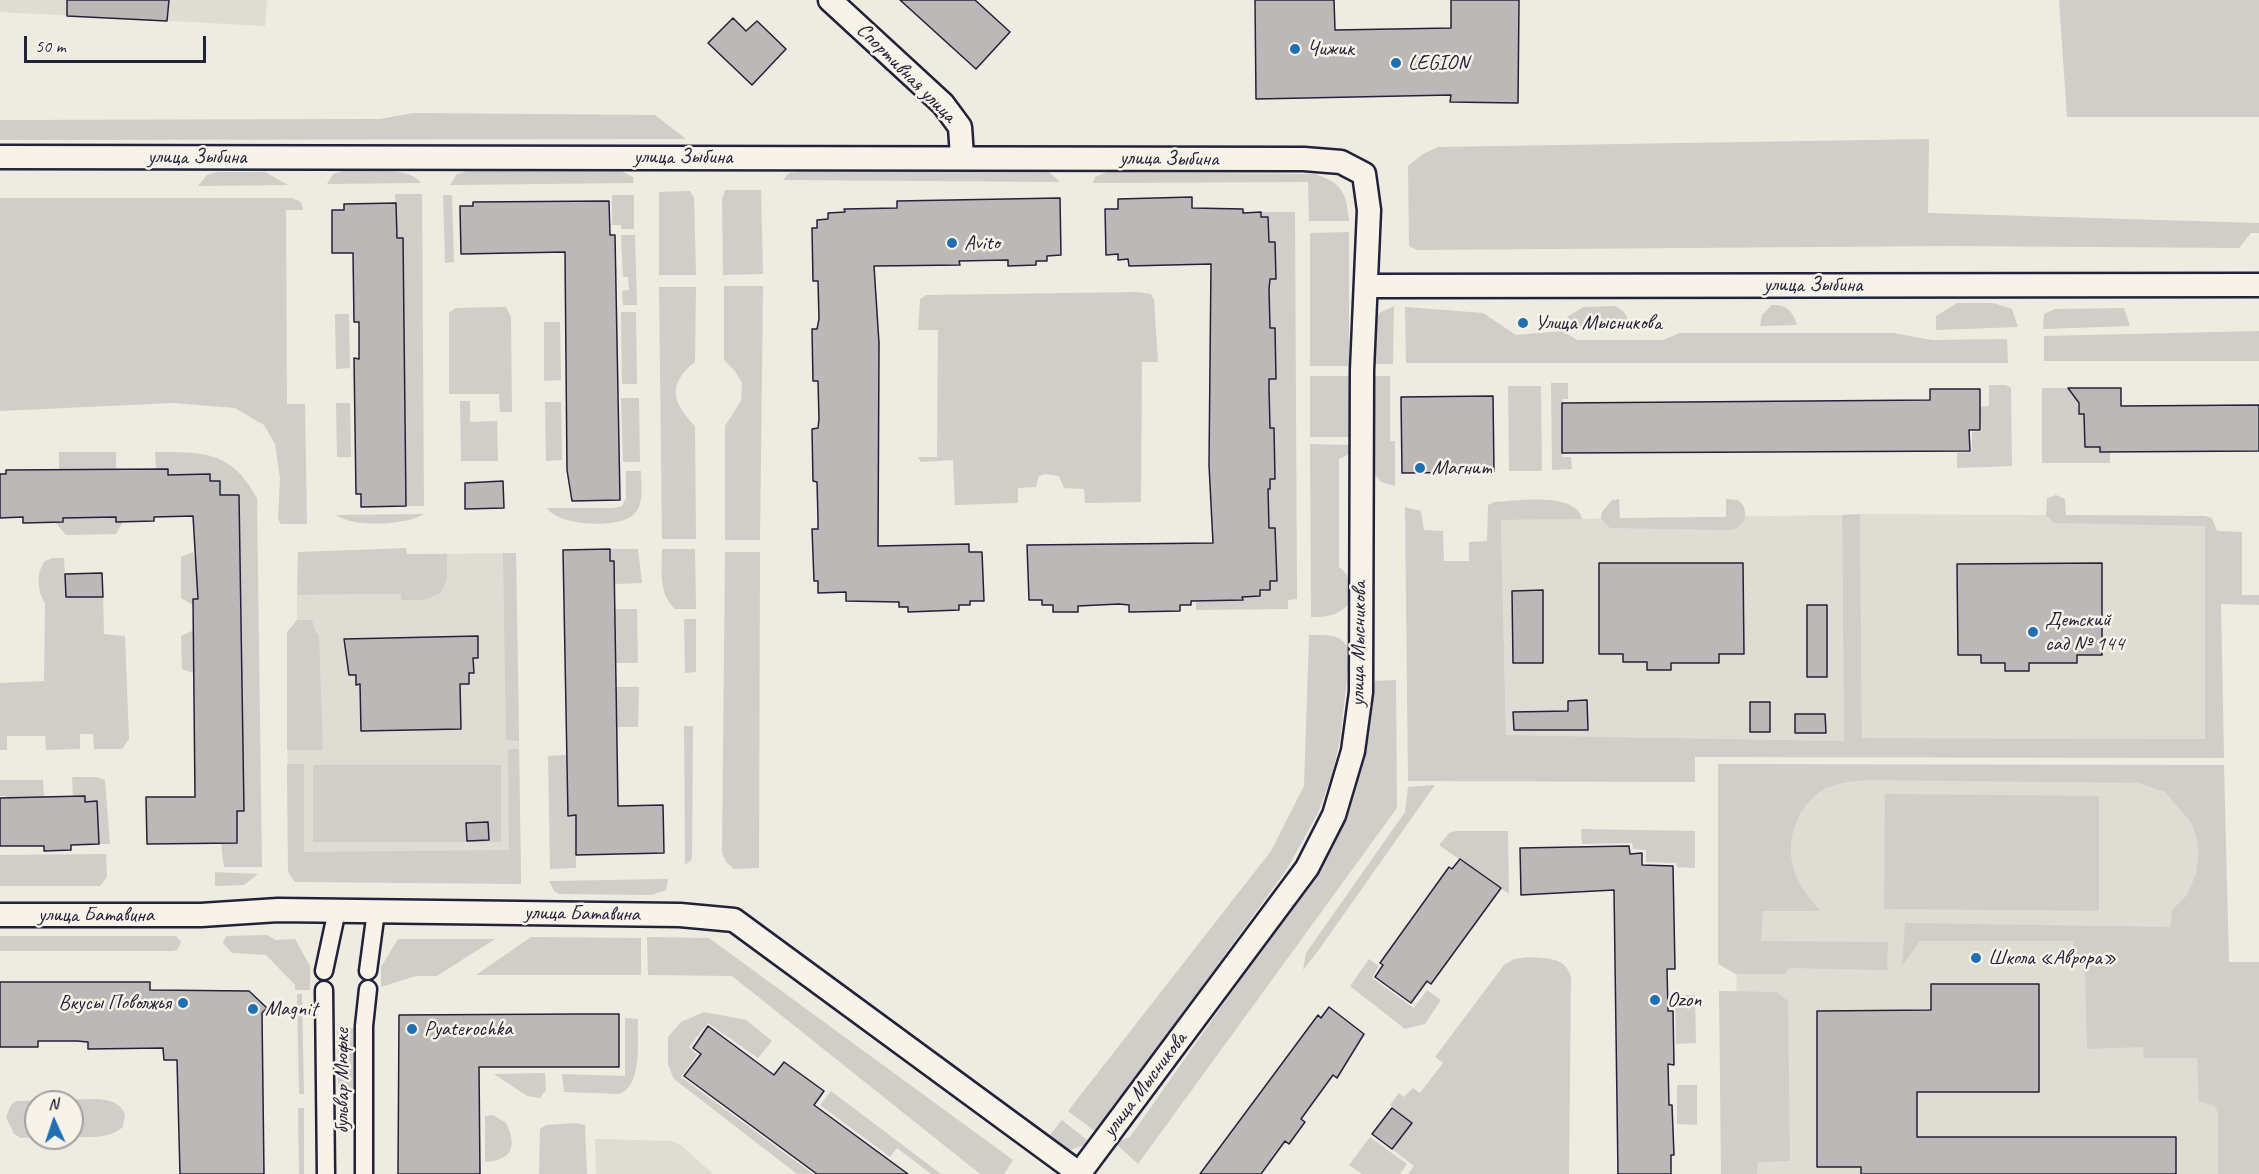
<!DOCTYPE html>
<html>
<head>
<meta charset="utf-8">
<style>
	body { margin:0 }
	#map { position:relative; width:2259px; height:1174px; overflow:hidden; background:#eeebe1; font-family:Caveat,sans-serif }
	canvas { display:block }
	.north { position:absolute; left:24px; top:1090px; width:60px; height:60px; box-sizing:border-box; background:#f7f3e8; border:2px solid #a29fa3; border-radius:50%; rotate:357deg; font-size:16px; font-weight:700; line-height:24px; text-align:center; color:#22223b }
	.north::after { content:''; display:block; margin:auto; width:21px; height:27px; background:#1f6fb2; clip-path:polygon(50% 0,100% 100%,50% 72%,0 100%) }
	.scale { position:absolute; left:24px; top:36px; width:182px; height:27px; box-sizing:border-box; border:3px solid #22223b; border-top:0; padding-left:8px; font-size:18px; line-height:21px; white-space:nowrap; color:#22223b; -webkit-text-stroke:4px #f7f3e8; paint-order:stroke }
</style>
</head>
<body>
<div id="map">
<canvas width="2259" height="1174"></canvas>
<div class="north">N</div>
<div class="scale">50 m</div>
</div>
<script>
const context = document.querySelector('canvas').getContext('2d');
context.lineJoin = 'round';
function fill(path, color) {
  context.fillStyle = color;
  context.fill(path, 'evenodd');
}
function stroke(path, color, width, dash) {
  context.strokeStyle = color;
  context.lineWidth = width;
  context.lineCap = dash ? 'butt' : 'round';
  context.setLineDash(dash || []);
  context.stroke(path);
}
function drawText(font, color, halo, rows, align = 'center') {
  context.font = font + ' Caveat,sans-serif';
  context.lineWidth = 5;
  context.setLineDash([]);
  context.textBaseline = 'middle';
  context.strokeStyle = halo;
  context.fillStyle = color;
  for (const [text, x, y, turn = 0] of rows) {
    context.save();
    context.translate(x, y);
    context.rotate((+turn || 0) * Math.PI / 180);
    context.textAlign = isNaN(turn) ? turn : align;
    if (halo) context.strokeText(text, 0, 0);
    context.fillText(text, 0, 0);
    context.restore();
  }
}
fill(new Path2D(`
	M0 0H267L265 26 0 12Z
	M1860 514 2205 516 2206 739 1862 738Z
	M1842 515 1844 741 1506 735 1501 520Z
	M516 553 521 868 288 866 287 632 297 621V595L401 594 407 554Z
	M1738 771H2208L2223 1174H1735Z
	M595 1139 672 1141 681 1145 713 1174H596Z`), '#dfdcd4');
fill(new Path2D(`
	M2059 0H2259V117H2067Z
	M413 113 655 115 686 139 0 140V120L380 119Z
	M1929 139 1928 213 2259 223V233H2251L2239 248 1951 246 1417 250 1409 246 1408 166 1423 154 1438 147Z
	M343 171C363 172 409 165 421 183L327 184 333 174Z
	M467 171H621L633 177 634 183 450 185 457 174Z
	M1048 171 1060 182 783 180 789 173 798 172Z
	M216 172H265L288 185 198 186 207 175Z
	M1107 172 1315 174C1343 183 1346 193 1349 221H1309L1308 182 1093 183 1095 177Z
	M725 190H761L763 274 723 275 722 199Z
	M690 191 694 198 696 275H659V192Z
	M395 194H422L424 506H406L403 238H397Z
	M443 195H452L454 262 445 263Z
	M612 195H634V229H621V225H612Z
	M0 198H292L301 202 303 210H286L287 404H305L307 524H281L278 519 280 478 275 444 264 425 235 408 173 403 0 411Z
	M1261 212H1295L1297 599 1288 600V609L1196 610V601L1242 600V596L1270 590V581H1277L1275 528H1269L1264 489H1270V479H1275L1274 428H1270L1264 389 1269 388V379H1276L1275 328H1270L1264 288H1269L1270 279H1276L1269 242 1268 218 1261 217Z
	M1349 232V366H1310V233Z
	M621 235H635L637 305H623L622 291 629 290 628 277H623Z
	M724 286H763L760 540H725V426L741 401 742 383 735 371 724 360Z
	M659 287H696L695 362C667 384 672 402 695 426L696 539H662Z
	M1137 292 1151 294 1154 300 1158 362H1142L1141 502 1085 503 1084 489 1064 488 1059 476 1045 474 1039 476 1036 487 1018 488V503L955 505 953 460 921 462 918 457H937L938 330H918L920 299 926 295Z
	M1957 303H1993L2012 309 2018 327 1936 330V316Z
	M1772 305C1787 304 1793 312 1797 325L1760 326 1762 315Z
	M1394 306 1393 364H1373L1375 322 1379 313Z
	M1615 306C1627 312 1628 318 1630 330L1579 329 1567 317 1583 307Z
	M500 307H506L511 317 512 412H500L499 394H449V313L455 308Z
	M1405 307 1483 313 1516 335 1563 331 1577 340H1663L1680 333H1893L1932 340 2007 339 2008 363H1406Z
	M2124 308 2130 326 2043 329 2044 314 2055 309Z
	M621 312H636L637 384H622Z
	M335 314H349L350 368 336 369Z
	M544 322H560L561 380 544 381Z
	M2259 331V361H2044V336Z
	M1310 376H1349V437H1310Z
	M1372 376H1390V441H1395V486L1381 482 1373 472Z
	M1551 383H1568V399H1563L1562 403V453L1563 457H1571L1572 469 1552 470Z
	M1989 385H2006L2011 388 2012 466 1957 468V453L1972 452V432L1982 431 1979 407 1989 406Z
	M1508 386H1541L1542 471H1509Z
	M2042 388H2075L2079 413 2084 414 2085 446 2100 447V452H2110V463H2042Z
	M621 398H639L640 462H623Z
	M460 401H470V422L497 421 498 461H461Z
	M545 402H561L562 460 546 461Z
	M336 403H350L351 457H337Z
	M1310 444 1349 445V454L1339 459V567C1353 576 1349 589 1349 604 1337 616 1327 617 1311 617Z
	M59 452H116V469L78 474 77 469H59Z
	M155 452C205 452 231 451 257 498L262 867H224L221 843H237V811L244 810 239 495H220L210 481 209 474 168 475 167 469H156Z
	M626 471H641C641 484 645 505 633 515 617 529 558 526 547 508H613L622 506 626 498Z
	M2056 495 2065 499 2066 515 2205 516 2212 518 2217 531 2242 532V595H2259V605L2221 604 2224 758 1695 757V782L1408 781 1405 507 1421 511 1424 530 1443 531 1444 561H1469V542L1487 541 1488 505 1494 502C1516 501 1576 491 1582 519L1501 520 1506 735 1844 741 1842 515 1860 514 1862 738 2205 739V526L2054 523 2046 515 2047 498Z
	M1619 499 1620 518 1726 517V499L1738 500 1743 505C1748 517 1744 525 1732 530L1610 528 1601 519 1602 512 1612 500Z
	M424 514C407 525 353 528 336 515Z
	M116 517V522H123L116 534 66 535 55 522H63V518Z
	M406 548 407 554H447V579L441 593 424 600H401V594L297 595 298 552Z
	M610 549H638L642 583 615 584 614 562 610 561Z
	M662 549H695L696 609H675C658 593 662 571 662 549Z
	M193 552 194 557H197L198 599 193 605 181 598V557Z
	M725 552H760L759 868 734 869 726 862 722 853Z
	M503 553H516L519 741 506 740Z
	M53 558H64L66 597H103L104 634 125 636 129 739 122 749H94L93 734H80V749L46 750 45 736H7V750H0V683L44 681 45 603C37 591 36 572 45 561Z
	M615 609H637L638 663H616V652L611 651 610 628H616Z
	M684 619H696V672L685 673Z
	M297 620H312L315 631 319 635 323 750H287V632Z
	M194 630 198 669H193V673L182 669 181 636Z
	M1309 635C1327 635 1343 633 1350 652L1340 740 1332 775 1318 813 1287 869 1096 1132 1068 1111 1271 851 1304 786Z
	M1396 680 1397 808 1138 1164 1115 1143 1130 1137 1332 849 1350 799 1370 681Z
	M616 687H639L638 727H616L611 692H616Z
	M684 726H693L692 859 685 865Z
	M508 749H519L521 884 295 882 288 872 287 764H304V852L509 850Z
	M567 755 568 815H576V868L550 869 548 756Z
	M1718 764 2224 765 2229 962H2259V1174H2218V1113L2214 1105 2199 1102 2197 1058H2144L2143 1047 2087 1049 2085 966 2073 964V941H1920L1902 966 1905 923 2170 927 2172 910 2187 895 2196 874 2199 853 2196 835 2190 821 2165 792 2138 783 1868 780C1853 781 1836 783 1822 790 1814 795 1805 806 1800 814 1781 850 1793 884 1821 911H1763L1761 941 1888 942 1887 970 1788 968 1786 974H1736L1718 964Z
	M313 765H501V842H313Z
	M72 777H96L105 780 110 844H99L97 802H85V796H73Z
	M0 780H43L44 797 7 801 6 796H0Z
	M1435 785 1318 951 1303 970 1306 953 1405 812 1408 787Z
	M1885 794 2099 796V911L1884 909Z
	M1581 829 1695 831V868L1677 867 1676 863 1646 862V850L1633 849 1632 843 1582 844Z
	M1456 831H1508L1509 894 1439 845 1449 833Z
	M106 854 107 877 100 886H0V855Z
	M215 872 258 874 244 885 215 886Z
	M668 879 666 890 651 895 559 894 554 891 549 881Z
	M267 935 276 940 295 939 310 966V990H295V985L266 955 232 953 223 943 226 936Z
	M0 936H176L181 942 177 950 172 951H0Z
	M531 937 641 938V975H476Z
	M647 937 709 938 1013 1160 1004 1174H980L732 976 648 975Z
	M398 939H495L437 976H416L381 987V967Z
	M1529 957C1547 959 1565 956 1571 977L1569 1174H1408L1414 1166 1392 1149 1412 1123 1390 1105 1399 1093 1404 1097 1413 1088 1420 1093 1443 1063 1435 1057 1504 965 1514 959Z
	M1369 959 1379 966 1372 978 1414 1008 1427 990 1441 1000 1425 1024 1405 1029 1350 986Z
	M1719 991 1776 992 1788 1001 1790 1161 1758 1162 1757 1174H1721Z
	M297 994H302L304 1094H299Z
	M1675 995H1695L1696 1043 1676 1044Z
	M704 1012 746 1020 772 1041 758 1058 708 1023 689 1047 697 1055 681 1077 813 1174H797L674 1079 668 1065V1037L681 1022Z
	M625 1018 638 1019C637 1041 643 1083 620 1094L564 1092 562 1074 625 1076Z
	M337 1028H357L358 1090H338Z
	M545 1073 546 1090 540 1098 527 1096 494 1074Z
	M1677 1085H1697V1125L1677 1124Z
	M831 1091 941 1174H931L897 1148 890 1157 820 1105Z
	M93 1099C108 1100 118 1100 125 1114L123 1127C109 1139 90 1137 72 1137V1102H36V1137L21 1138 14 1134 6 1117 11 1105 16 1101Z
	M298 1108H304V1174H299Z
	M493 1115 506 1123C518 1147 511 1161 485 1162V1116Z
	M1062 1120 1087 1140 1084 1145 1070 1150 1050 1135Z
	M576 1123 585 1125 587 1174H539L540 1129 546 1125Z
	M1370 1137 1407 1164 1400 1174H1362L1349 1165Z`), '#d1cdc9');
const building = new Path2D(`
	M67 0H169L167 21 67 16Z
	M900 0H975L1010 32 976 69Z
	M1255 0H1334L1335 30 1451 28V0H1519L1518 103 1450 102 1451 95 1256 99Z
	M733 18 746 31 757 21 786 49 752 85 708 43Z
	M1192 197V208L1243 209V213L1261 212V217H1268L1269 242H1275L1276 279H1270L1269 289 1270 328H1275L1276 379H1269V389L1270 428H1274L1275 479H1270V489H1268L1269 528H1275L1277 581H1270V590H1260V596L1242 597 1243 600 1191 601V605H1180V611L1129 612V605L1119 604 1078 606V612H1053V605H1042V600H1029L1027 545 1213 543 1209 465 1211 264 1129 266 1128 259 1118 260V254L1106 255 1105 209H1118V199Z
	M1060 198 1061 255 1047 256V261H1036V265L1008 266V260L959 261 960 265 874 266 879 343 878 546 969 544V552H982L984 601H970V605H959V610L908 612V607H899V602L846 601V592L818 593V581H814L812 529H818V519L817 482 813 481 812 429 818 428 819 419 818 381H813L812 329H817L819 319 818 281H813L812 228H817V220L828 219V213L845 212 844 209 897 208V201Z
	M609 201 610 235H615L620 500 572 501 567 470 565 252 461 254 460 206H473V202Z
	M396 203 397 238H403L406 506 361 507V494H356L354 358 359 359V322H354L353 253H332V210H344V204Z
	M2068 388H2121V406L2259 405V451L2100 452V447H2085L2084 414H2079V403Z
	M1930 389H1980V430H1969L1970 451 1562 453V403L1930 400Z
	M1493 396 1494 472 1402 473 1401 397Z
	M168 469V475L210 474V481H220V495H239L244 811H237V843L147 844 146 797H195L193 599H198L193 516 154 517V521L116 522V517L63 518V522L23 523V517L0 518V474H6V470Z
	M503 481 504 508 465 509V483Z
	M610 549V561H614L618 806 663 805 664 853 576 855V815L568 816 563 550Z
	M1599 563H1743L1744 654H1719V663H1671V670H1647V662H1623V654H1599Z
	M2102 563V655H2077V663H2029V671H2005V663H1981V655H1958L1957 564Z
	M102 573 103 597H66L65 574Z
	M1543 590V663H1513L1512 591Z
	M1807 605H1827V677H1807Z
	M478 636V658H473L474 673H469V684H460L461 729 361 731 360 684 356 685V675H349L344 639Z
	M1587 700 1588 730H1514L1513 712 1568 711V701Z
	M1750 702H1770V732H1750Z
	M1795 714H1825L1826 733H1795Z
	M85 796V802L97 801 99 844 71 845V850L44 851V846H0V798Z
	M488 822 489 840 467 841 466 823Z
	M1629 846 1630 854 1642 853V865L1673 866 1675 969H1667L1668 1011H1673L1674 1065 1668 1064 1669 1105H1672L1674 1155H1671V1174H1618L1614 890 1521 895 1520 848Z
	M1460 859 1501 888 1431 984 1427 981 1411 1003 1375 977 1383 965 1380 963 1449 867 1452 869Z
	M0 982H150V990L249 991 267 1008 262 1013 264 1174H180L177 1060H164L163 1048 88 1049V1042L77 1041H38V1047H0Z
	M1931 984H2039V1092H1917V1137H2176V1174H1861V1167H1817V1011L1931 1010Z
	M1329 1007 1364 1034 1337 1078 1333 1075 1301 1119 1305 1122 1289 1144 1285 1141 1261 1174H1200L1318 1015 1321 1018Z
	M578 1014H619V1067H479L480 1174H398L399 1015Z
	M708 1026 774 1075 784 1062 824 1091 814 1105 908 1174H817L684 1076 701 1054 693 1048Z
	M1392 1108 1412 1123 1392 1149 1372 1134Z`);
fill(building, '#bbb8b7');
stroke(building, '#22223b', 1.5);
const pedestrian = new Path2D(`
	M324 971 337 910
	M368 971 376 911
	M324 990 326 1174
	M364 1174V1026L368 989`);
const minor = new Path2D(`
	M830 0 943 104 960 127 962 156
	M0 157 1304 159 1341 162 1364 174 1369 210 1362 370 1361 692 1353 751 1334 815 1307 868 1079 1174
	M1367 286 2259 285
	M0 915H201L278 910 680 915 734 920 1080 1174`);
stroke(pedestrian, '#22223b', 21);
stroke(minor, '#22223b', 27);
stroke(pedestrian, '#f7f3e8', 16);
stroke(minor, '#f7f3e8', 22);
for (const [x, y, r, color] of [
	[1295,49,6,"#1f6fb2"],
	[1396,63,6,"#1f6fb2"],
	[952,243,6,"#1f6fb2"],
	[1523,323,6,"#1f6fb2"],
	[1420,468,6,"#1f6fb2"],
	[2033,632,6,"#1f6fb2"],
	[1976,958,6,"#1f6fb2"],
	[1655,1000,6,"#1f6fb2"],
	[183,1003,6,"#1f6fb2"],
	[253,1009,6,"#1f6fb2"],
	[412,1029,6,"#1f6fb2"]
]) {
  const dot = new Path2D();
  dot.arc(x, y, r, 0, 2 * Math.PI);
  context.fillStyle = color;
  context.fill(dot);
  stroke(dot, '#f7f3e8', 2);
}
drawText('21px', '#22223b', '#f7f3e8', [
	["Чижик",1307,49],
	["LEGION",1408,63],
	["Avito",964,243],
	["Улица Мысникова",1535,323],
	["Магнит",1432,468],
	["Детский",2045,620],
	["сад № 144",2045,644],
	["Школа «Аврора»",1988,958],
	["Ozon",1667,1000],
	["Вкусы Поволжья",171,1003,"right"],
	["Magnit",265,1009],
	["Pyaterochka",424,1029]
], 'left');
drawText('21px', '#22223b', '#f7f3e8', [
	["Спортивная улица",906,73,45],
	["улица Зыбина",197,157],
	["улица Зыбина",683,157],
	["улица Зыбина",1169,159,1],
	["улица Зыбина",1813,285],
	["улица Мысникова",1359,644,-89],
	["улица Батавина",582,914,1],
	["улица Батавина",96,915],
	["бульвар Мюфке",342,1081,-90],
	["улица Мысникова",1145,1085,-53]
]);
</script>
</body>
</html>
